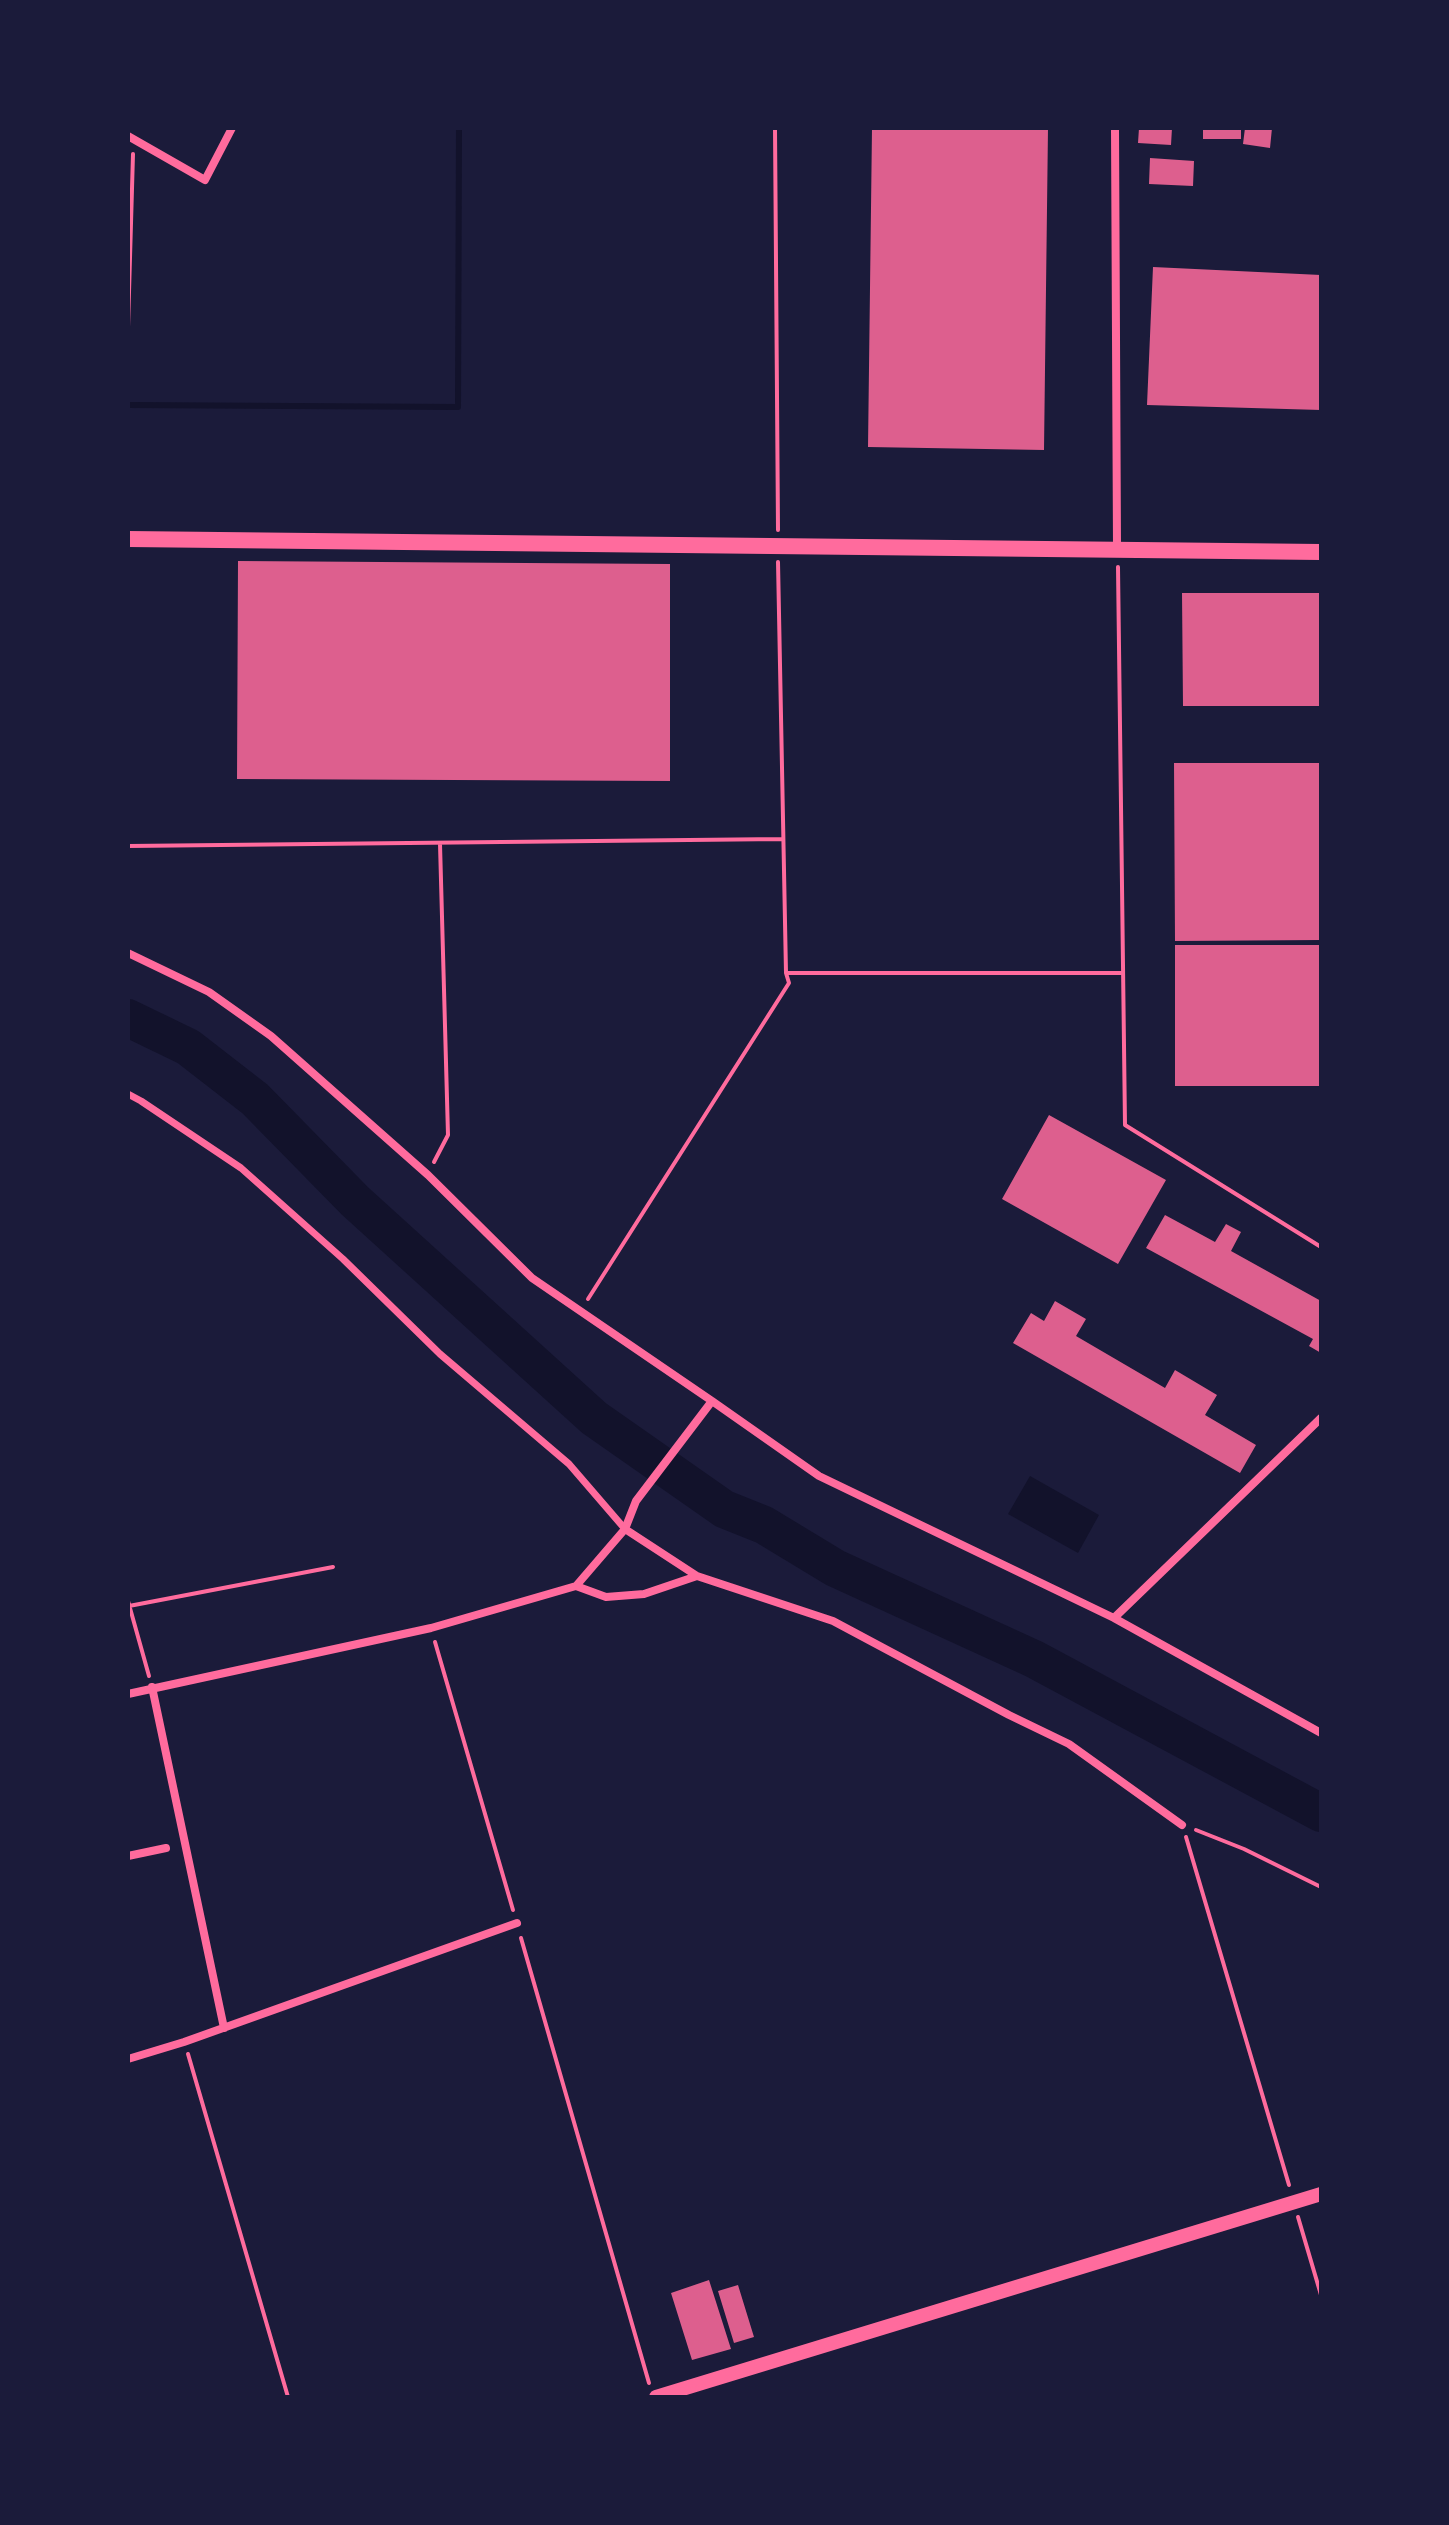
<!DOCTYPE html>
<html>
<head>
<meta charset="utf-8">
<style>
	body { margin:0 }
	#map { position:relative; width:1449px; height:2525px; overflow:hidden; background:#1b1b3a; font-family:"Public Sans",sans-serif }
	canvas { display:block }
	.frame { position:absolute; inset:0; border:130px solid #1b1b3a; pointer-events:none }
</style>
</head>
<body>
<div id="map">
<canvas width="1449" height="2525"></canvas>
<div class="frame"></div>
</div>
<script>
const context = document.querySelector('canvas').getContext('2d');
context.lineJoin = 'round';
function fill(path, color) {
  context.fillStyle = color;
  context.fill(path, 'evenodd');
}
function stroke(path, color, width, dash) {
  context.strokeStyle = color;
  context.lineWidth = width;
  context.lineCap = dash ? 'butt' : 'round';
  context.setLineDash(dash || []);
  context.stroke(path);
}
fill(new Path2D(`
	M1030 1476 1099 1515 1078 1553 1008 1514Z`), '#12122b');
stroke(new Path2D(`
	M128 405 458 407 459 128`), '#12122b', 6);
stroke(new Path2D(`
	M128 1018 188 1047 255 1099 355 1201 594 1418 724 1509 764 1525 835 1568 1034 1659 1321 1813`), '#12122b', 38);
fill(new Path2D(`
	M872 128H1048L1044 450 868 447Z
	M1139 128H1172L1171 145 1138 143Z
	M1203 128H1241V139H1203Z
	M1245 128H1272L1270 148 1243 144Z
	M1150 158 1194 161 1193 186 1149 184Z
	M1153 267 1321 275V410L1147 405Z
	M238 561 670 564V781L237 779Z
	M1182 593H1321V706H1183Z
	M1174 763H1321V940L1175 941Z
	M1175 945H1321V1086H1175Z
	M1049 1115 1166 1180 1118 1264 1002 1199Z
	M1165 1215 1215 1242 1226 1224 1241 1232 1231 1251 1321 1301V1353L1309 1346 1313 1339 1146 1248Z
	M1055 1301 1086 1319 1076 1336 1165 1388 1175 1370 1217 1395 1205 1415 1256 1445 1240 1473 1013 1343 1031 1313 1044 1321Z
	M709 2280 731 2349 692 2360 671 2293Z
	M738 2285 754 2337 734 2343 718 2291Z`), '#dd5f8e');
stroke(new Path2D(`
	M775 128 778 530
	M128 327 133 154
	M1118 567 1125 1125 1321 1247
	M128 824V840
	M128 846 782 839
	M786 973H1123
	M434 1162 448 1135 440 844
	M588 1299 789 983 786 973 778 562
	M128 1601 149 1676
	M129 1606 333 1567
	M435 1642 513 1910
	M1196 1830 1244 1849 1321 1887
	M1186 1837 1289 2185
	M521 1938 649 2383
	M188 2054 288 2397
	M1298 2217 1321 2295`), '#ff6b9d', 4);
stroke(new Path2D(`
	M128 1094 141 1101 241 1168 343 1259 440 1354 569 1464 625 1529`), '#ff6b9d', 7);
stroke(new Path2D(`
	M1115 128 1117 548
	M128 136 205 180 232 128
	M128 953 209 992 271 1036 428 1175 532 1278 712 1401
	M625 1529 697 1576 833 1621 1009 1715 1069 1744 1182 1825
	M576 1586 606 1597 644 1594 697 1576
	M1114 1618 1321 1418
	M152 1687 224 2028
	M128 1694 431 1628 576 1586 625 1529 636 1501 712 1401 819 1476 1114 1618 1321 1733
	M128 1856 166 1848
	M128 2059 184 2042 517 1923`), '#ff6b9d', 8);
stroke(new Path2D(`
	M656 2397 1321 2194`), '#ff6b9d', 14);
stroke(new Path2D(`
	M128 539 1321 552`), '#ff6b9d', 16);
</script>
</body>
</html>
